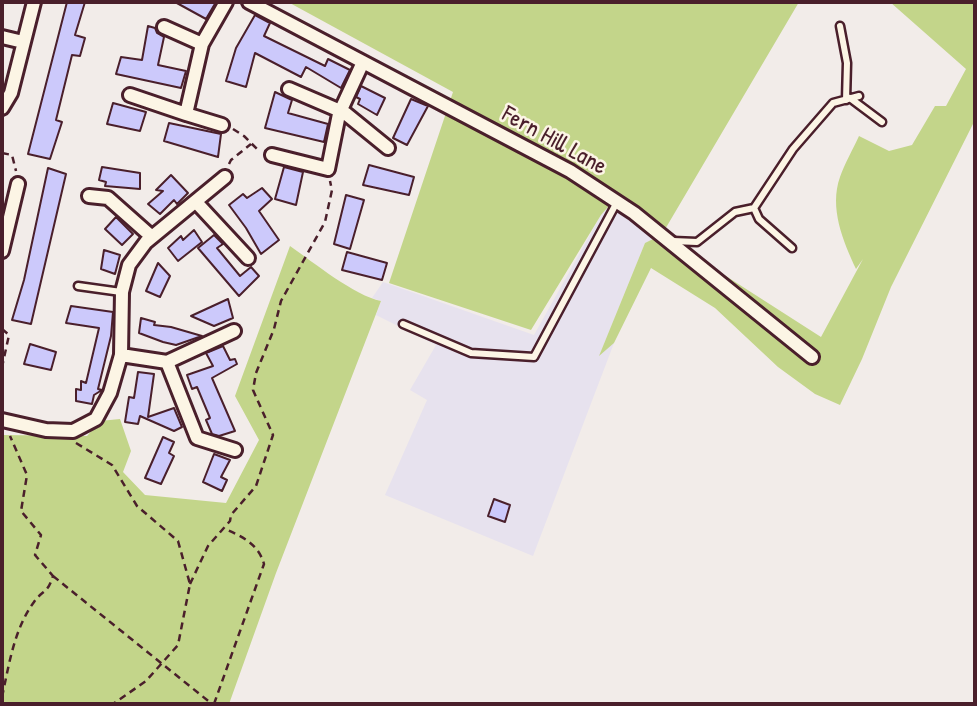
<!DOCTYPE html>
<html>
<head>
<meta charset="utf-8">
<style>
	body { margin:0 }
	#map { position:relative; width:977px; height:706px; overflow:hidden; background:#f2ece9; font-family:"Patrick Hand",sans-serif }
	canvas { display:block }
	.frame { position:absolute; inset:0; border:4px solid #4a1f2b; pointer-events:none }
</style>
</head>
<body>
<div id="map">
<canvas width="977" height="706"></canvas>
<div class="frame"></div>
</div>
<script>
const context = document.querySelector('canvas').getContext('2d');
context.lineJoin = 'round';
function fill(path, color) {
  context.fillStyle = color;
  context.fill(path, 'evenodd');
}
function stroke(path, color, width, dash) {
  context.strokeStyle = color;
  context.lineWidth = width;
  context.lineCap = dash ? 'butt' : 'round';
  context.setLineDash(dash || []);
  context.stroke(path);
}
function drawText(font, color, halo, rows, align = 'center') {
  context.font = font + ' "Patrick Hand",sans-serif';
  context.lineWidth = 5;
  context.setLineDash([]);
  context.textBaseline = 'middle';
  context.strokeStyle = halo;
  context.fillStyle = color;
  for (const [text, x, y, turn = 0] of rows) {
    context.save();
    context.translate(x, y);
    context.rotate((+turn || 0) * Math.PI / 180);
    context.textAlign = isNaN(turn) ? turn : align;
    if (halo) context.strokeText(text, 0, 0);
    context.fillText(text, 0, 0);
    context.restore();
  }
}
fill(new Path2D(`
	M610 197 662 235 645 243 600 354 614 343 533 556 385 495 427 400 410 390 436 345 376 315 381 301 372 298 383 282 534 335 601 215 608 207Z`), '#e7e2ee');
fill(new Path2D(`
	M288 2H799L664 231 665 237 821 337 863 259 856 269C843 241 829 208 840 177 845 163 853 149 859 136L889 151 912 145 935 106H946L966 69 890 2H975V120L891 287 862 359 840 405 815 394 778 367 715 308 651 268 614 343 599 356 645 243 661 235 610 197 608 207 601 215 531 330 389 283 453 92Z
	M290 246C313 262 355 296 381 301L276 573 229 704H2V435L87 436 100 421 120 419 131 451 123 472 145 495 226 503 259 440 235 396Z`), '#c3d58a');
const building = new Path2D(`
	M67 2H85L75 35 85 38 80 56 72 55 56 120 62 122 50 159 28 154Z
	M175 2H216L206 19Z
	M255 15 270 23 264 36 325 66 328 59 350 70 341 88 306 67 301 77 255 53 246 87 226 81 236 48Z
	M148 26 155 28 157 33 164 37 158 65 186 71 181 88 116 74 121 57 142 60Z
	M361 86 385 98 377 115 358 104 360 99 356 97Z
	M275 92 292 100 288 113 328 124 324 142 265 128Z
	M411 99 428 106 407 145 393 138Z
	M113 103 146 112 140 131 107 124Z
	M169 123 221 134 218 157 164 141Z
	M369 165 414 177 409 195 363 185Z
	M102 167 140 173V189L105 186 106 182 99 180Z
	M284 167 303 172 296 205 275 199Z
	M48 168 66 174 31 324 12 320 24 280Z
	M171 175 188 193 177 204 174 200 160 214 148 204 163 191 156 190Z
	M262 188 272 199 259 211 279 240 261 254 246 228 229 205 243 194 247 198Z
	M346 195 364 200 350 249 334 244Z
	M116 217 133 234 122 245 105 229Z
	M194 230 202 242 178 261 168 248 181 236 183 240Z
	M214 235 223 244 217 248 240 276 251 267 259 276 239 296 198 248Z
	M104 250 120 255 115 274 101 269Z
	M347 252 387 263 382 280 342 270Z
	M158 263 170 276 160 297 146 291Z
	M228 299 233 318 214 326 191 316Z
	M71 306 113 312 111 336 98 389 102 390 94 395 92 404 76 401V389L81 390V381L86 383 99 328 66 323Z
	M141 318 155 322 154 325 171 327 202 336 176 345 163 342 139 333Z
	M30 344 56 352 51 370 24 364Z
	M223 346 230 360 235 359 237 364 212 378 235 431 219 436 212 434 206 420 210 418 197 387 192 389 187 375 213 366 206 353Z
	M138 372 154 374 148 417 174 408 182 427 174 431 140 416 138 424 125 422 129 397 134 398Z
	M163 437 174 442 169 453 174 456 161 484 145 478Z
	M214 454 230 460 221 477 227 480 222 491 203 482Z
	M494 499 510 505 505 522 488 516Z`);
fill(building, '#ccc9fb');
stroke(building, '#4a1f2b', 2);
const lane = new Path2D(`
	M840 26 847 63 846 100
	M850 98 882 122
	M754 208 759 219 792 248
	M673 241 697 242 735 212 754 208 793 149 833 103 859 96
	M78 286 121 292
	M403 324 471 353 534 357 617 202`);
const street = new Path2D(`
	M249 2 570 171 634 213 812 357
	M164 27 202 44
	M2 37 23 42
	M289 89 345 113 388 148
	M130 95 186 114
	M2 108 11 93 34 2
	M222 125 186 114 202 44 226 2
	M272 155 328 169 339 114 363 62
	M89 196 108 198 152 237
	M196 202 248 258
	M2 251 18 184
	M121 355 167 362 197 438 235 450
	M167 362 234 331
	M2 420 46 430 73 431 96 419 110 393 121 355 122 292 129 265 146 242 225 177`);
stroke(lane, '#4a1f2b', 11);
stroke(street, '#4a1f2b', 18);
stroke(new Path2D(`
	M233 129 244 136 259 151
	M2 153 12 155 16 171
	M229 164 231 160 251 144
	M2 329 9 335 2 367
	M76 443 112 465 137 506 178 541 190 584 178 645 146 681 113 704
	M53 576 212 704
	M190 584 208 546 230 521 231 515 256 486 273 435 253 390 256 373 274 329 281 301 325 222 332 190 330 181
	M2 697C9 665 14 629 34 602 43 589 47 595 53 576L35 555 41 535 21 511 27 475 10 436
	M214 704 264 564C258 543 241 536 223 528`), '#4a1f2b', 2.5, [7, 5]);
stroke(lane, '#fcf5e5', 6);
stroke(street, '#fcf5e5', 12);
drawText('24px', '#4a1f2b', '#fcf5e5', [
	["Fern Hill Lane",554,141,29]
]);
</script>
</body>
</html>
